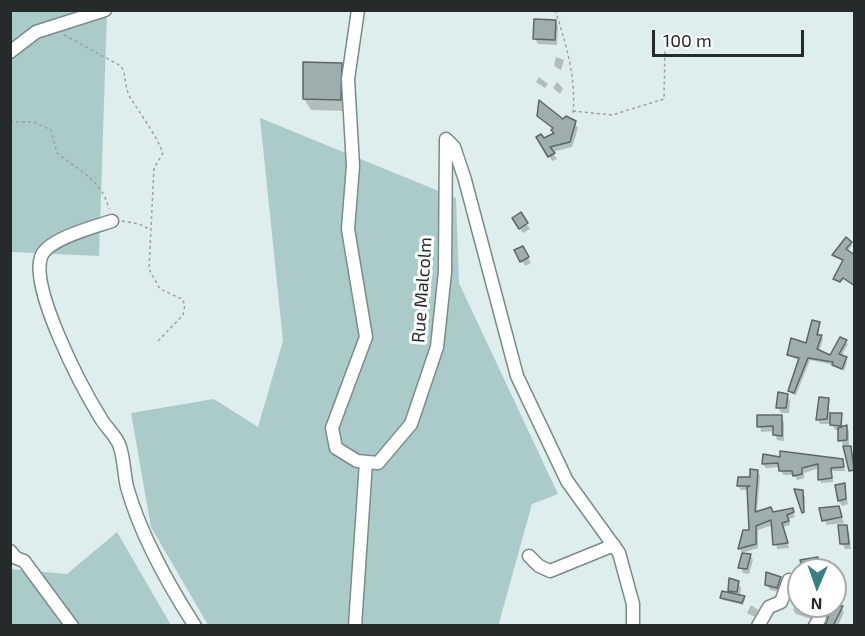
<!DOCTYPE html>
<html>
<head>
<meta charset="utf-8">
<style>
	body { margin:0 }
	#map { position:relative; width:865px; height:636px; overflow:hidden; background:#deeeed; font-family:"Exo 2",sans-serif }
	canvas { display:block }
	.frame { position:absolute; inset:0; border:12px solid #252b2b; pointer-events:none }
	.north { position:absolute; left:787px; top:558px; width:60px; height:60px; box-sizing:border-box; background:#fff; border:2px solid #a8aaaa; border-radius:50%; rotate:182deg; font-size:16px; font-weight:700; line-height:24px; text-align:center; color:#252b2b }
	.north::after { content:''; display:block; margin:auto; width:21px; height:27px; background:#388181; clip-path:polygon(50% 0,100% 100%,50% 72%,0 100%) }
	.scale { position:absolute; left:652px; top:30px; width:152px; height:27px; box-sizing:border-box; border:3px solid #252b2b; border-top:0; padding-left:8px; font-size:18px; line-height:21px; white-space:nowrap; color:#252b2b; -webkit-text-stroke:4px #fff; paint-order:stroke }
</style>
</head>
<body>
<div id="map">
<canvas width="865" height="636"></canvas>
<div class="frame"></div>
<div class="north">N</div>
<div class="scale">100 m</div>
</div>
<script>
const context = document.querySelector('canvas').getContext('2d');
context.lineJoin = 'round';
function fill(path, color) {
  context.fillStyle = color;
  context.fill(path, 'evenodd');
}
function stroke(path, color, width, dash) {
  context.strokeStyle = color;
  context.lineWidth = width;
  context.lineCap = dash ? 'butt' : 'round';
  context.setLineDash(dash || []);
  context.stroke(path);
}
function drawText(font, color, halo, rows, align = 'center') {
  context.font = font + ' "Exo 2",sans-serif';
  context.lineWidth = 6;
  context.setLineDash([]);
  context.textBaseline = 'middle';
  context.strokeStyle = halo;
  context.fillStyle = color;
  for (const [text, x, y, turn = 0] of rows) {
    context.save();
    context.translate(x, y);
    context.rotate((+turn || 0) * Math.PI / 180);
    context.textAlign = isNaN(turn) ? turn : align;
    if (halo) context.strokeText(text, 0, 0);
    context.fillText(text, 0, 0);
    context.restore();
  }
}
fill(new Path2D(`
	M11 11H107L99 256 11 252Z
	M260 118 456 198 459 283 558 494 532 504 499 623 501 625H208L151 527 131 413 214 399 258 427 283 341Z
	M117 532 171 625H11L10 569 67 574Z`), '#abcbcb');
fill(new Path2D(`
	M555 21 558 26 557 45 538 44 535 39Z
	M556 57 564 60 561 70 554 66Z
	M305 64H341L348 75 347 111 311 110 304 99Z
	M539 77 548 84 545 88 536 82Z
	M557 82 563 88 560 94 553 88Z
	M539 115 574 122 578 128 572 147 552 152 557 159 552 161 538 138 544 140 554 134V130Z
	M520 214 530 229 523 233 514 218Z
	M847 239 852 245 847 252 851 264 834 255Z
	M522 248 531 263 525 266 516 251Z
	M819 323V336L823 339 819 352 830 357 841 339 848 344 841 357 847 362 844 371 834 365 810 360 796 395 792 394 790 391 800 361 788 355 807 345Z
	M787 395 790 401 789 413H781L778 407Z
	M828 400 830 414 841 415 843 428 847 427 849 432V445L843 446 840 430H835L832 424H820L818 419Z
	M759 416 781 417 784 422V441L777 440 774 431 761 432Z
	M782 459 842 460 845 471H832L833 482 821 483 819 468 804 473V478L797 480 794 475H783L780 467 766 468 763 464Z
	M757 471 760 476 757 513 792 510 794 514 795 517 789 519 790 525 784 527 789 548 777 549 773 525 758 530V548L742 553 740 549 744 531 750 532 748 490H741L738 486 752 478Z
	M844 485 848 504 842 506 839 501Z
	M802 491 805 497 804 514 803 512Z
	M838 507 844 523 827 525 824 520Z
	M846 527 849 532 851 549H845L842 543Z
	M750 555 753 560 749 574 743 573 740 567Z
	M818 556 820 570H804L817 559Z
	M780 579 783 584 780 592 770 590 767 584Z
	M738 583 741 588 740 596 745 599 743 605 723 600 722 598 732 595 730 590Z
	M799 598V606L841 608 844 612 838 626H826L830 619 828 615 821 614 814 620 796 614 793 610Z
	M751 605 758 610 755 617 747 613Z`), '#0003');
const building = new Path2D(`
	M534 19 556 20 555 40 533 39Z
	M303 62 342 63 341 100 303 99Z
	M539 100 563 119 566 116 576 121 570 142 550 147 555 153 548 157 536 137 541 134 544 138 554 133 551 130 553 128 537 116Z
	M521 212 528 223 519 229 512 218Z
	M846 237 852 242 846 249 855 255V286L843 278 840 282 833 279 843 260 832 255Z
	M523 246 529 257 520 262 514 250Z
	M812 320 820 322 817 335H822L817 349 830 355 840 337 847 340 839 354 847 357 842 369 832 365 833 362 808 358 794 393 788 391 799 358 787 355 791 338 806 343Z
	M778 392 788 394 786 408H776Z
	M819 397 829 398 827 419 816 420Z
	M830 413H842L841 426 830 425Z
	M757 415H782V436L773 435V426L757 427Z
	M847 425V440L838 441V428Z
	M843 446H851L854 470 849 471Z
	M780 451 843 459 844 467 831 468 832 478 818 480V464L802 468V474L793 476 792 471H779L778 463 762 464 763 454 780 457Z
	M750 469 758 470 755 512 771 507 773 512 793 508 794 512 787 515 789 521 782 523 788 543 773 545 771 520 756 526V544L738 549 743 530H749L747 487 750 486H737L738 477H750Z
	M845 483 846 499 838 501 835 485Z
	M794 489 803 490 804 512 802 513Z
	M839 506 842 517 822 521 819 508Z
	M838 525H847L849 544H840Z
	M742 553 751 554 747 569 738 568Z
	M818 557V566L811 570H803L800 560Z
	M766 572 781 577 777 588 765 585Z
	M729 578 739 581 737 592 728 591Z
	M722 591 745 596 742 603 720 598Z
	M832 606H843L833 626H825Z`);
fill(building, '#9eadad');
stroke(building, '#5a6867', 1.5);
const minor = new Path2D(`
	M358 10 348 79 353 166 348 229 366 337 332 428 336 448 357 461 378 463 411 424 437 347 445 272 446 139 454 147 465 180 517 376 567 481 619 553 633 604V626
	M10 52 36 32 105 10
	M112 221C94 227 47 239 41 257 30 289 82 388 100 417 105 427 117 436 120 447 124 459 124 474 127 487 140 533 169 586 195 626
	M10 551 16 558 24 561 72 626
	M529 556 539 566 550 571 614 545
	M355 626 366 462
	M758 626 769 607 781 602 789 580
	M815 626 820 618`);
stroke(minor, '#7c8a8a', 15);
stroke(new Path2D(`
	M555 10C567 46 576 78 573 115
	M64 35 121 66C127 76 124 87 130 97 141 115 155 133 163 153L154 168 149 269 160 289 182 299 185 305 183 315 156 343
	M573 111 612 115 664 99 665 48
	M10 122H34L51 130 57 153C78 170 102 180 109 209
	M122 221 139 224 149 229`), '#98a4a4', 1.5, [3, 3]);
stroke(minor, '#fff', 12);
drawText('18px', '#252b2b', '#fff', [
	["Rue Malcolm",422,290,-86]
]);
</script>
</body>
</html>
